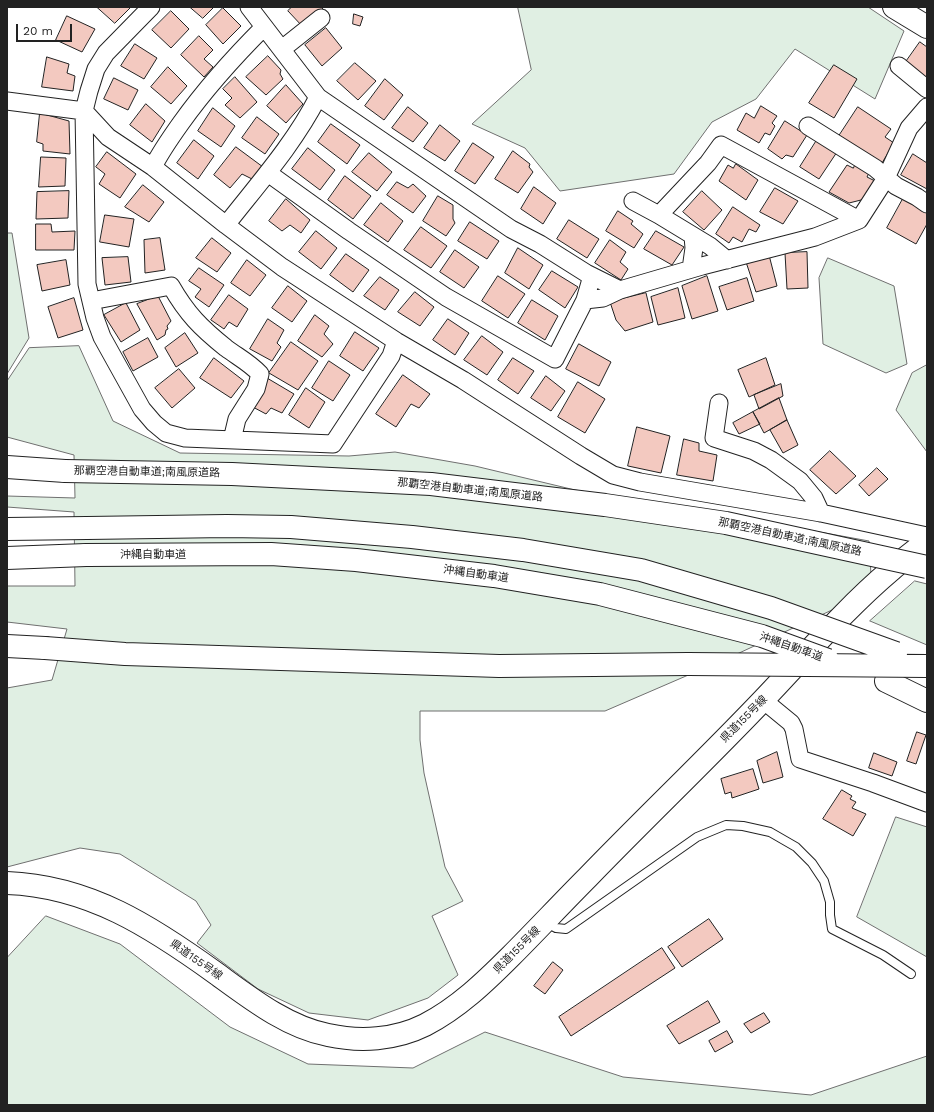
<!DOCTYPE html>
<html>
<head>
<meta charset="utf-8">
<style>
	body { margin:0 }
	#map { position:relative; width:934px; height:1112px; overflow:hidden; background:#fff; font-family:"Work Sans",sans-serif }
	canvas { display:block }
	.frame { position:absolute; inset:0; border:8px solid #222; pointer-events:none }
	.scale { position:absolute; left:16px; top:24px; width:56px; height:18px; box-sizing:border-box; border:2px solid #222; border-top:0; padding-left:5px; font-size:12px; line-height:14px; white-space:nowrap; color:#222; -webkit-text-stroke:3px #fff; paint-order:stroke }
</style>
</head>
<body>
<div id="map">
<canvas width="934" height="1112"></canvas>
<div class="frame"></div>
<div class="scale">20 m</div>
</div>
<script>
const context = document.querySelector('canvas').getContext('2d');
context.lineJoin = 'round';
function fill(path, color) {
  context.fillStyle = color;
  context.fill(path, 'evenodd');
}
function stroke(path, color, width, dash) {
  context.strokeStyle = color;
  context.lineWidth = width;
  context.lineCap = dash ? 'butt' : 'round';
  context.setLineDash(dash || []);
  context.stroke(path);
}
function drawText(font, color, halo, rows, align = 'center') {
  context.font = font + ' "Work Sans","Noto Sans JP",sans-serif';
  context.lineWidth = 3;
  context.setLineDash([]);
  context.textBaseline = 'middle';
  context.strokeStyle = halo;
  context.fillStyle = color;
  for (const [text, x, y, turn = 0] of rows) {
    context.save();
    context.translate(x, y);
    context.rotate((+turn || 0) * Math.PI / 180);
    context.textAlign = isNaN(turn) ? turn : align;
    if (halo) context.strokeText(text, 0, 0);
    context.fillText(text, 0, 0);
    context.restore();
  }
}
const green = new Path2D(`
	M518 7H868L904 31 875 99 795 49 756 99 712 122 674 174 560 191 525 148 472 124 531 70Z
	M7 233H12L29 338 7 374Z
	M828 258 894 286 907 364 886 373 823 344 819 278Z
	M79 346 113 421 180 453 349 456 395 452 475 466 575 490 688 508 869 541 871 575 832 610 737 654 605 711H420V740L424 773 445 867 463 901 432 916 458 975 428 998 368 1020 309 1013 258 989 197 943 211 925 196 901 120 854 80 848 7 867V688L52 680 67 629 7 622V586H75L74 512 7 507V496L75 498 74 455 7 437V381L29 348Z
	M927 365V452L896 410 912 373Z
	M915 581 927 584V645L870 621Z
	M896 817 927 827V957L857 917Z
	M46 916 120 944 230 1027 308 1064 413 1068 485 1032 623 1077 811 1095 927 1056V1105H7V958Z`);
fill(green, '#e0efe3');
stroke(green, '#6f6f6f', 1);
const building = new Path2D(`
	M97 7H131L115 23Z
	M190 7H214L203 18Z
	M292 7H321L324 10 303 27 288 11Z
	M223 8 241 26 223 44 206 25Z
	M171 11 189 29 171 48 152 30Z
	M354 14 363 17 360 26 353 24Z
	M67 16 95 29 82 52 56 40Z
	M326 28 342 48 322 66 305 45Z
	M199 36 213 50 204 59 213 67 204 77 181 55Z
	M920 42 927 47V82L903 66Z
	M135 44 157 58 144 79 121 66Z
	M268 56 281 70 280 74 283 79 266 95 246 77Z
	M47 57 69 64 67 73 75 76 73 91 42 87Z
	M355 63 376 81 358 100 337 81Z
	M834 65 857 79 834 118 809 103Z
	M168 67 187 86 171 104 151 87Z
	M235 77 257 102 240 118 225 105 232 98 223 89Z
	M114 78 138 90 128 110 104 99Z
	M385 79 403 95 384 120 365 106Z
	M286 85 303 104 286 123 267 106Z
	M146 104 165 121 152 142 130 125Z
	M761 106 777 116 772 123 775 126 770 135 765 133 759 143 737 130 746 113 754 118Z
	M408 107 428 123 413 142 392 128Z
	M858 107 891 129 885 137 894 143 882 163 839 136Z
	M213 108 235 126 221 147 198 131Z
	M40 113 69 121 70 154 43 151V144L37 142Z
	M257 117 279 134 265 154 242 138Z
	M785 121 807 135 793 157 786 155 782 159 768 149Z
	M331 124 360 145 347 164 318 142Z
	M440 125 460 141 445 161 424 148Z
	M194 140 214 156 198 179 177 163Z
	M817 140 837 152 819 179 800 167Z
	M473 143 494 157 475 184 455 171Z
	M236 147 263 167 254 180 242 174 230 188 214 175Z
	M308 148 335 170 320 190 292 169Z
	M513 151 530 164 529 167 533 172 518 193 495 179Z
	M107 152 136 174 120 198 99 184 105 174 96 167Z
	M369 153 392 172 377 191 352 172Z
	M913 154 927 163V189L901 175Z
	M41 157 66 158 65 186 39 187Z
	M856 163 870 171 867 177 875 181 865 199 849 203 829 192 847 165 853 168Z
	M736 164 758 180 746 200 719 181 728 165 733 168Z
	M345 176 371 196 353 219 328 200Z
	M397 182 408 188 413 184 426 196 413 213 387 195Z
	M143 185 164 202 149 222 125 207Z
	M534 187 556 203 543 224 521 209Z
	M775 188 798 201 783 224 760 212Z
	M69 191 68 218 36 219 37 192Z
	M702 191 722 210 704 230 683 212Z
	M438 196 453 205V219L455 223 446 236 423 221Z
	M904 197 927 210V224L916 244 887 228Z
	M286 199 310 220 301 233 290 225 282 231 269 221Z
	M381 203 403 221 388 242 364 225Z
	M733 207 760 225 756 232 749 229 742 242 733 237 729 243 716 234Z
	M618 211 633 221 631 224 643 234 634 248 606 231Z
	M105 215 134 219 129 247 100 242Z
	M569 220 599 239 587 258 557 239Z
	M470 222 499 241 487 259 458 241Z
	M36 224H51L52 232 75 231 74 250H36Z
	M421 227 447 246 431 268 404 250Z
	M316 231 337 248 321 269 299 252Z
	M656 231 684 247 672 265 644 249Z
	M160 238 165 270 145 273 144 240Z
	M212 238 231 253 217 272 196 258Z
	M610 240 626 252 620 262 628 269 621 280 595 263Z
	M518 248 543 265 529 289 505 273Z
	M455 250 479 267 464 288 440 272Z
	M807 252 808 288 787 289 785 253Z
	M346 254 369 270 353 292 330 275Z
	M769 255 777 286 756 292 746 262Z
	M128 257 131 282 105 285 102 258Z
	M66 260 70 285 42 291 37 265Z
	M247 260 266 275 250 296 231 283Z
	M199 268 224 285 209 307 195 297 201 289 189 281Z
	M552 271 578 287 565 308 539 290Z
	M498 276 525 294 508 318 482 301Z
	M707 276 718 311 692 319 682 286Z
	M380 277 399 290 385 310 364 296Z
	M747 278 754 301 727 310 719 287Z
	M288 286 307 301 292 322 272 308Z
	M678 288 685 318 658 325 651 297Z
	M415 292 434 307 420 326 398 312Z
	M646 293 653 322 625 331 616 320 610 302Z
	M229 295 248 309 237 327 229 322 224 329 211 320Z
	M158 296 171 321 167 326 168 329 166 330 165 335 157 340 137 304Z
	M74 298 83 330 58 338 48 307Z
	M532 300 558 316 545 340 518 323Z
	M126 303 140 330 121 342 104 315Z
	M315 315 329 326 324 334 333 344 322 357 298 341Z
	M268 319 284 330 277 343 281 347 272 361 250 349Z
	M448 319 469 333 455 355 433 340Z
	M355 332 379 348 363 371 340 356Z
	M185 333 198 353 176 367 165 348Z
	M482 336 503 352 487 375 464 360Z
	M148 338 158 357 133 371 123 352Z
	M291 342 318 361 298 390 269 373Z
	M579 344 611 362 599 386 566 369Z
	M214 358 244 381 231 398 200 378Z
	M513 358 534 371 518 394 498 380Z
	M766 358 775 385 749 397 738 370Z
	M329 361 350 375 333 401 312 388Z
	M179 369 195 388 172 408 155 388Z
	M403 375 430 394 419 408 411 404 396 427 376 414Z
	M546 376 565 391 551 411 531 398Z
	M267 378 294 394 282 413 271 408 266 414 251 406Z
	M578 382 605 399 585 433 558 417Z
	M781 384 783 396 759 409 754 395Z
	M306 388 325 402 309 428 289 415Z
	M779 398 787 420 764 433 753 412Z
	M753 412 760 424 739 434 733 423Z
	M787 420 798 445 783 453 770 430Z
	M637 427 670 436 661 473 628 466Z
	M684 439 699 443V451L717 455 713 481 677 475Z
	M830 451 856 476 836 494 810 470Z
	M877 468 888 479 869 496 859 485Z
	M917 732 926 735 916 764 907 761Z
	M777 752 783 777 763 783 757 761Z
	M874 753 897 762 892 776 869 768Z
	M753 769 759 789 732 798 731 792 725 794 721 779Z
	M842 790 852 796 850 799 856 802 852 808 866 814 853 836 823 819Z
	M709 919 723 939 682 967 668 947Z
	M662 948 675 968 571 1036 559 1017Z
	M553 962 563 970 545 994 534 986Z
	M708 1001 720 1022 679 1044 667 1026Z
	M764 1013 770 1022 751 1033 744 1024Z
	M727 1031 733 1042 715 1052 709 1041Z`);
fill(building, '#f3c9c0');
stroke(building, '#222', 1);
const service = new Path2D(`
	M545 922 556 928 566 929 697 837 726 825 743 826 770 832 796 847 812 863 824 881 830 902V915L832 929 883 955 911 974`);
const minor = new Path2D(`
	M151 7 106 53 96 69 89 91 84 111 87 284 95 318 102 337 142 409 154 423 166 433 185 438 333 444 391 356 396 341
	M249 7 318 97 511 229 540 244 586 273 620 290
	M282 49 321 18
	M899 66 927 89
	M7 101 84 111 108 137 153 167 226 225 282 267 396 341 463 380 581 456 613 475 640 482 821 513 927 536
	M808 126 875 168 896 186 917 197 927 204
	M153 167C161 151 171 137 181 123 206 88 234 57 264 27
	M268 173 349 231 446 297 555 359 585 300 592 276
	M633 201 659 215
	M226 225C258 184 294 144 318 97
	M727 260 710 246 659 215 708 163 721 145 859 220
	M691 269 694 248 693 236
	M585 300 603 298 620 290 702 266 815 237 859 220 886 178 909 128 927 107
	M91 301 171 286C187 314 201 328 226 348 238 357 250 363 260 374L256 389 237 419 232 440
	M719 403 714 438 754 451 771 460 800 481 814 498 821 513
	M763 700 791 723 794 729 800 759 873 783 927 803`);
const secondary = new Path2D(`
	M894 7 927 27
	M7 883C89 886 152 927 217 974 250 998 287 1027 328 1035 360 1042 395 1040 425 1025 458 1008 485 982 511 956 537 930 562 903 588 877 646 817 707 759 764 699 805 656 846 608 891 570 902 560 915 551 927 541`);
const motorway = new Path2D(`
	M7 467 65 471
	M7 529 87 528
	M7 558 86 555
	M7 646 45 648
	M886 681 927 701`);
stroke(service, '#222', 10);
stroke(minor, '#222', 19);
stroke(secondary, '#222', 24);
stroke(motorway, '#222', 24);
stroke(service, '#fff', 8);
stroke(minor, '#fff', 17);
stroke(secondary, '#fff', 22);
stroke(motorway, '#fff', 22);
const motorwayBridge = new Path2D(`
	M65 471 232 474 431 484 605 505 726 523 927 567
	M87 528 227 526 291 527 412 537 523 550 641 570 771 608 896 653
	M86 555 271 554 356 560 494 576 600 594 762 636 828 660
	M45 648 125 654 499 666 688 664 927 666`);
stroke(motorwayBridge, '#222', 24, []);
stroke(motorwayBridge, '#fff', 22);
drawText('11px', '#222', '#fff', [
	["那覇空港自動車道;南風原道路",147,472,1],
	["那覇空港自動車道;南風原道路",470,490,6],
	["那覇空港自動車道;南風原道路",790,537,12],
	["沖縄自動車道",153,555],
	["沖縄自動車道",476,574,8],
	["沖縄自動車道",791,647,19],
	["県道155号線",744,719,-45],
	["県道155号線",517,950,-45],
	["県道155号線",196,960,35]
]);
</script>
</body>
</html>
